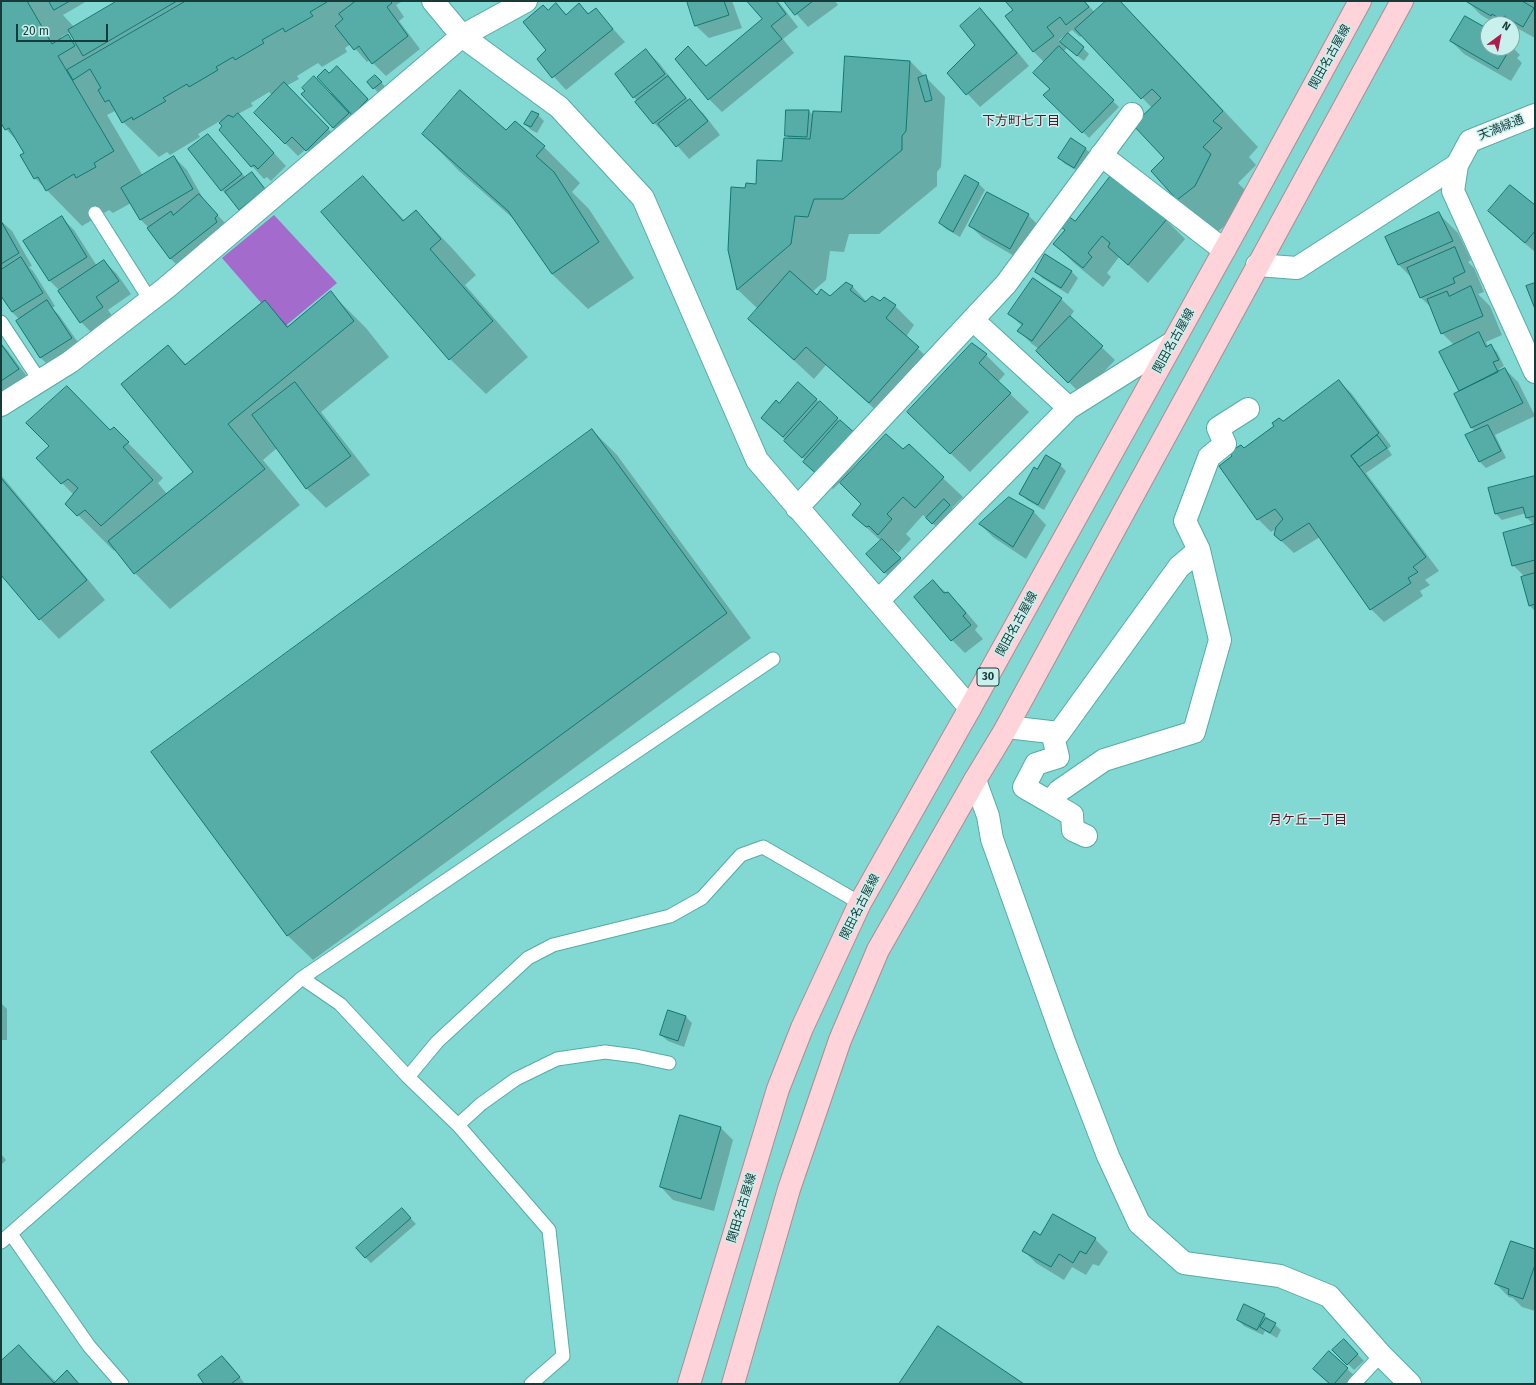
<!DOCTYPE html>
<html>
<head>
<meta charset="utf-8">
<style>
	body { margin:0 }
	#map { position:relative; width:1536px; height:1385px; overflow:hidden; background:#82d8d2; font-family:"Fira Sans",sans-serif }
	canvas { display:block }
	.frame { position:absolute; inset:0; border:2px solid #163b39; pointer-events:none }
	.north { position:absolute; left:1480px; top:16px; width:40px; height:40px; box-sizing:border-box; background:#c8f1ed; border:1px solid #81a8a5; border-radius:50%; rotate:32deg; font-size:11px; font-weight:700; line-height:16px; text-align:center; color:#163b39 }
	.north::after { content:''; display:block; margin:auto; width:14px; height:18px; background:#ae1c4b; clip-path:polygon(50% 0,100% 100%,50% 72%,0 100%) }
	.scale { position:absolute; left:16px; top:24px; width:92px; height:18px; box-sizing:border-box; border:2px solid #163b39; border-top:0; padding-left:5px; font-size:12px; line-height:14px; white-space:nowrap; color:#163b39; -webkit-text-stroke:3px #c8f1ed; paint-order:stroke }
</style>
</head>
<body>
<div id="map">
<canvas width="1536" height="1385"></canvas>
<div class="frame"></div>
<div class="north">N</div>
<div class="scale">20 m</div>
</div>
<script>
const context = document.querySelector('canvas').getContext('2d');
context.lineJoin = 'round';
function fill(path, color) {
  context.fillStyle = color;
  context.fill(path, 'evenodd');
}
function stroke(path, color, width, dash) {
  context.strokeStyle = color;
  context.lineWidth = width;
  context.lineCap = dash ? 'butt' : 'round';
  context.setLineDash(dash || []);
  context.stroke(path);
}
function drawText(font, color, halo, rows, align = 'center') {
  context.font = font + ' "Fira Sans","Noto Sans JP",sans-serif';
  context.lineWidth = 3;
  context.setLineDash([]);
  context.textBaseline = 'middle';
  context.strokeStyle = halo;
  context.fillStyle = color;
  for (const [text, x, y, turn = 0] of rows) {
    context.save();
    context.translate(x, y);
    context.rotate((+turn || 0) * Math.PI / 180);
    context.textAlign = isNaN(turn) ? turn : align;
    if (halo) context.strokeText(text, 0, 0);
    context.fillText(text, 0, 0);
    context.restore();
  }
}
fill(new Path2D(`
	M274 215 337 283 283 328 222 258Z`), '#a36bcc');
fill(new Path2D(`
	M1 1H87L63 15 74 27 119 1H403L396 5 404 17 399 21 420 49 386 76 370 60 367 62 351 44 345 48 347 52 322 67 318 63 297 76 299 79 286 86 341 142 320 163 306 149 298 156 255 113 272 95 269 92 251 103 253 106 238 114 286 166 271 181 267 177 264 179 252 166 220 121 198 134 200 137 170 155 167 152 159 157 123 122 115 111 107 115 143 176 174 157 187 170 205 202 230 228 183 271 171 259 149 228 141 220 131 203 113 213 109 210 82 226 35 178 25 153 19 143 6 129 1 121ZM70 32 77 45 68 36 63 39 61 37Z
	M688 1H732L742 28 709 38 696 26Z
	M748 1H778L798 27 783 39 794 53 722 112 709 99 706 67 763 19Z
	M785 1H835L838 5 808 27Z
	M1010 1H1085L1095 13 1108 1H1119L1149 31 1258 147 1249 157 1256 165 1238 183 1246 191 1231 221 1213 235 1178 199 1152 108 1083 35 1080 37 1072 30 1059 40 1061 42 1083 48 1089 54 1084 61 1067 48 1063 52 1119 107 1089 138 1045 95 1051 89 1045 63 1034 52 1006 16 1014 10Z
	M1469 1H1535V38L1517 28 1515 32 1512 30V24H1496L1481 15 1468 2Z
	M556 4 567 15 579 4 590 15 596 10 625 42 566 90 538 59 547 50 548 11Z
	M980 9 993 22 1029 66 980 107 948 73 977 45Z
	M1488 31V48L1512 47 1520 55 1517 58 1522 63 1511 81 1464 54 1451 41Z
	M646 50 659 63 689 101 703 113 720 135 689 159 668 135 667 136 654 123 634 97Z
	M910 61 945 97 941 167 937 172V186L879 234H849L844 252 830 251 826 280 812 292 817 297H830L846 283 853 287 867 302 895 306 914 325 906 337 937 367 889 422 826 365 814 379 749 319 758 309 738 290 729 250 746 189 757 185 783 162 790 140 786 135 809 111 814 116 842 113Z
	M329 75 350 80 381 113 346 141 333 128 331 94 332 92Z
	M369 82H381L387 89 380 95Z
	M538 115 544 121 537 133 531 130 525 124Z
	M515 122 544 147 580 183 572 192 589 209 634 278 588 309 552 274 516 221 458 170 423 134 507 132Z
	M208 135 246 178 252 173 270 196 246 216 222 190Z
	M1086 149 1092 155 1081 173 1065 164 1059 158Z
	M1113 174 1166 220 1185 239 1148 283 1119 257 1107 273 1111 277 1103 287 1074 263 1055 244 1075 222Z
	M965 176 979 184 985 190 960 237 946 229 940 223Z
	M363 177 405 221 416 211 451 247 476 275 465 285 528 357 486 394 450 359Z
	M1535 206V252L1502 224 1489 211Z
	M1439 214 1458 233 1471 260 1468 262 1474 268 1484 292 1478 294 1490 306 1502 335 1486 342 1488 347 1491 346 1497 352 1504 366 1499 369 1500 372 1505 369 1518 382 1535 416 1495 435 1506 458 1486 468 1479 461 1475 432 1472 428 1455 394 1461 391 1441 352 1454 345 1442 333 1432 308 1420 297 1412 278 1399 265 1387 237Z
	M1028 215 1041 228 1023 261 983 238 970 226Z
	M62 218 74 230 97 266 104 261 117 274 131 294 108 310 115 320 94 335 81 322 60 291 50 281 25 241Z
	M1 221 12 231 32 266 29 267 33 271 55 306 52 308 59 315 84 351 54 371 41 358 17 322 20 320 12 312 1 294Z
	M1046 256 1072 272 1078 278 1068 294 1042 278 1036 271Z
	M331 293 366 328 389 357 321 412 370 475 326 508 307 489 277 448 263 460 300 505 170 609 135 573 116 549 114 551 67 504 74 495 37 458 111 431 114 429 163 478 158 483 167 494 194 472 168 347 187 365 264 302 289 327Z
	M1061 299 1074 311 1070 317 1115 360 1082 395 1037 351 1039 349 1032 344 1019 331 1022 326 1009 314Z
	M1 343 8 351 31 382 1 403Z
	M973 345 986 355 1005 374 998 382 1029 412 970 472 927 431Z
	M1339 381 1352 394 1391 446 1388 449 1392 455 1366 473 1439 571 1425 580 1430 585 1420 591 1423 596 1384 622 1371 609 1320 537 1294 553 1275 535 1276 529 1271 532 1258 519 1244 449Z
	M816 399 869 449 840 482 841 483 903 451 909 446 963 497 952 508 955 512 939 529 923 515 906 534 911 539 898 553 895 550 893 551 906 565 891 579 867 554 881 541 853 515 862 504 840 482 833 489 804 462 805 460 763 418 779 404Z
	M592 430 617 455 751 638 313 960 287 935Z
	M1060 465 1066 471 1044 510 1027 500 1021 494 1037 470Z
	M1 475 105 600 59 639 40 619 1 573Z
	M1535 477V523L1533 524 1527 518 1526 513 1502 520 1496 514Z
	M1009 499 1034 512 1046 525 1026 559 993 537 980 524Z
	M1535 525V611L1529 605 1525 577 1513 565Z
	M933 581 961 606 978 626 975 630 983 639 965 653 952 640 915 597Z
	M1 1003 7 1009V1040H1Z
	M669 1011 686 1017 692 1023 684 1047 668 1041 661 1035Z
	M720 1127 733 1140 714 1211 673 1200 661 1187Z
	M1 1154 6 1160 1 1165Z
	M402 1209 416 1224 371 1263 365 1257Z
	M1040 1236 1095 1239 1108 1252 1099 1266 1093 1264 1086 1275 1072 1267 1064 1280 1036 1263 1024 1251Z
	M1535 1250V1311L1522 1307 1513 1298 1509 1297 1496 1284Z
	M1264 1315 1281 1330 1277 1338 1265 1331 1263 1335 1244 1326 1238 1320Z
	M1344 1340 1364 1361 1354 1370 1334 1350Z
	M19 1346 56 1382 67 1372 79 1384H1V1362Z
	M222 1357 229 1363 245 1384H206Z
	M1347 1369 1354 1375 1345 1384H1330Z`), '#0003');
const building = new Path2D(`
	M1 1H27L52 44 68 34 75 46 58 56 114 151 94 163 96 167 76 178 74 174 46 191 38 177 34 179 20 155 24 153 9 128 5 130 1 123Z
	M49 1H70L54 10Z
	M117 1H177L83 56 68 30Z
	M186 1H326L327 2 310 12 313 16 285 32 283 28 262 40 264 43 235 60 233 57 216 67 218 70 189 87 187 84 163 98 166 101 133 120 132 117 122 123 109 100 105 102 98 90 101 88 90 69 73 80 67 70Z
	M356 1H390L392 3 387 7 408 36 372 64 359 46 354 50 335 26 343 19 339 14Z
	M687 1H724L729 15 695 26Z
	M747 1H776L786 14 771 26 782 39 708 100 675 59 688 46 706 66 762 19Z
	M784 1H813L795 15Z
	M1008 1H1084L1089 7 1066 25 1060 17 1047 27 1054 36 1033 52 1005 16 1013 10 1006 2Z
	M1106 1H1120L1223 111 1213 121 1222 128 1203 147 1211 154 1195 186 1177 200 1151 171 1164 158 1133 125 1161 98 1152 89 1141 99 1075 29Z
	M1467 1H1522L1534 8 1523 27 1504 16 1502 20 1492 14 1491 16 1467 2Z
	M556 3 566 15 579 3 588 14 596 8 613 29 552 78 537 59 546 50 523 22 543 5 548 10Z
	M980 8 1017 53 966 95 947 73 975 45 960 26Z
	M1465 16 1488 29V48L1510 49 1498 69 1450 41Z
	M1068 33 1084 47 1077 56 1060 42Z
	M1059 46 1114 100 1082 133 1043 95 1050 89 1033 73Z
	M646 49 665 74 633 98 615 74Z
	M845 56 910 61 906 131 902 136V150L843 199H814L808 217 795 216 791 244 737 290 728 250 731 187 745 188 746 183 756 184 757 160 782 161 784 138 810 139 813 111 841 112Z
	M337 66 368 99 352 115 317 77 325 69 329 73Z
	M375 75 382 82 373 89 367 82Z
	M926 75 932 100 925 102 918 78Z
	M314 76 349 113 333 128 301 94 305 91 302 88Z
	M668 76 686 98 653 124 635 102Z
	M284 82 329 128 306 151 292 137 285 144 254 113Z
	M460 90 506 130 515 121 545 146 536 156 554 172 599 242 552 274 508 211 422 134Z
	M690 99 708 121 676 147 658 124Z
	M786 110H809L807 137 785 136Z
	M532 111 539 114 531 127 524 124Z
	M238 113 274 153 258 169 254 165 251 167 219 130 222 126 219 123 228 115 233 117Z
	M208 134 242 174 221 191 188 149Z
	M1071 138 1086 148 1074 168 1058 158Z
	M174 156 193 189 140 220 121 188Z
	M252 172 265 189 239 210 225 192Z
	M1113 173 1167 219 1128 265 1108 247 1110 243 1102 236 1088 253 1092 257 1083 268 1053 244 1065 230 1061 227 1068 216 1075 221Z
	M965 175 979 183 953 232 939 223Z
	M363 176 403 221 416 210 441 239 430 249 493 321 449 360 321 212Z
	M1510 185 1535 205V231L1525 243 1488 211Z
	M987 192 1029 214 1010 249 969 226Z
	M199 194 218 215 215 218 217 222 170 259 147 228 171 211 173 215Z
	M1439 212 1453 241 1398 265 1385 237Z
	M62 216 87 257 49 281 23 241Z
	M1 221 19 253 1 264Z
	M1455 247 1465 272 1453 278 1455 283 1420 298 1407 268Z
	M1045 254 1072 271 1061 288 1035 272Z
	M21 257 43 293 12 312 1 296V270Z
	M104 260 119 281 96 297 103 307 80 323 58 291Z
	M790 271 817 295 821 289 830 296 846 282 853 286 850 290 865 302 872 296 880 301 884 297 896 305 886 318 919 347 869 403 806 347 794 360 748 319Z
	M1033 278 1062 298 1032 341 1017 331 1023 324 1008 314Z
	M1535 283V309L1526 286Z
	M1471 286 1483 316 1441 334 1427 299 1447 291 1449 296Z
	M331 291 354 321 228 424 265 469 134 574 108 541 193 472 121 384 168 345 185 365 265 300 287 327Z
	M47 300 72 338 40 358 16 321Z
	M1070 316 1103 346 1068 383 1036 351Z
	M1479 332 1486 347 1491 344 1499 360 1493 362 1498 372 1459 391 1439 352Z
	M972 343 987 354 979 363 1011 393 950 454 907 412Z
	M1 344 19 369 1 381Z
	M1505 368 1523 403 1471 428 1454 394Z
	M1339 380 1379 433 1351 456 1426 557 1413 567 1418 572 1408 578 1411 583 1370 610 1309 523 1281 541 1274 535 1276 527 1283 519 1275 509 1257 520 1219 466 1232 456 1229 452 1241 445 1244 448 1274 426 1272 423 1279 418 1283 421Z
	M295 382 351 456 306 489 252 415Z
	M798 382 817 399 783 437 761 418 776 400 779 403Z
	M67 386 110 430 114 427 129 442 123 447 153 480 101 526 85 510 77 516 65 504 78 488 68 479 61 484 36 458 49 446 26 423Z
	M820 401 838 418 802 458 784 441Z
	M840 420 857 435 820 477 803 462Z
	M1488 425 1501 451 1479 462 1465 435Z
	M592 429 727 613 287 936 151 752Z
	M886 434 903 449 909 444 944 477 915 508 903 497 887 514 892 519 878 535 869 526 866 527 852 515 861 504 840 483Z
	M1377 435 1387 448 1359 467 1351 456Z
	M1046 455 1061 464 1038 505 1019 494 1034 467 1037 469Z
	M1535 476V516L1526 518 1523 507 1495 514 1488 488Z
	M1 478 87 580 39 620 1 575Z
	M1009 497 1034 511 1013 547 979 524Z
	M944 499 950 505 932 524 926 518Z
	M1535 524V560L1512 566 1503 533Z
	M882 539 901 558 884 573 866 554Z
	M1535 573V604L1529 606 1521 577Z
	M933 580 944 593 948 592 966 613 963 616 971 625 951 641 914 597Z
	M668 1010 686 1016 678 1041 660 1035Z
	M680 1115 721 1127 701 1199 660 1187Z
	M402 1208 411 1218 365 1258 356 1248Z
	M1053 1214 1096 1238 1086 1254 1080 1251 1073 1263 1059 1254 1051 1267 1022 1251 1034 1231 1040 1235Z
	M1511 1241 1535 1249V1265L1523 1299 1508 1294 1509 1289 1495 1284Z
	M1244 1304 1265 1314 1257 1330 1237 1320Z
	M1266 1318 1276 1323 1270 1333 1260 1327Z
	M938 1326 1024 1384H899Z
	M1344 1339 1358 1354 1347 1365 1332 1350Z
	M19 1345 54 1383 67 1370 79 1384H1V1361Z
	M1329 1351 1348 1368 1334 1384H1330L1313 1369Z
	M222 1356 240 1377 231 1384H204L198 1375Z`);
fill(building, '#56ada7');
stroke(building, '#127671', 1);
const lane = new Path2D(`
	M95 213 150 300
	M1 322 40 381
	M302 978 773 659
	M408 1077 437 1042 528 958 553 945 670 916 702 898 741 855 763 847 860 903
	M458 1125 481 1104 516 1079 557 1059 605 1052 636 1056 669 1063
	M11 1234 89 1346 122 1384
	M1 1242 302 978 340 1004 408 1077 458 1125 549 1230 563 1356 531 1384
	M1354 1384 1381 1355`);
const street = new Path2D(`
	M433 1 462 36 559 107 643 198 757 460 970 708
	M1535 115 1470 141 1457 165 1453 191 1535 372
	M1101 155 1224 250
	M1257 265 1297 268 1457 165
	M973 320 1069 408
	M1 405 70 362 166 288 462 36 526 1
	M797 508 1006 284 1132 114
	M878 601 1069 408 1172 343
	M1007 727 1059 733 1179 567 1199 550
	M1052 732 1058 757 1036 764 1024 787 1050 802 1059 791 1104 760 1194 732 1220 640 1199 550 1185 521 1209 457 1225 444 1218 428 1248 409
	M975 780 988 816 992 839 1065 1044 1108 1156 1139 1223 1184 1263 1280 1276 1329 1296 1381 1355 1410 1384
	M1050 802 1072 815 1073 830 1086 836`);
const primary = new Path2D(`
	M689 1384 778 1089 802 1028 860 903 970 708 1241 220 1360 1
	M733 1384 789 1189 840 1040 878 950 975 780 1004 732 1402 1`);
stroke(lane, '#55aca6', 15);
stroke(street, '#55aca6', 24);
stroke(primary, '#ad8c92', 24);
stroke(lane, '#fff', 13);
stroke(street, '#fff', 22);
stroke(primary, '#fed4da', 22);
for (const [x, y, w] of [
	[988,677,22]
]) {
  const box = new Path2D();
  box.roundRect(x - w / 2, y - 9, w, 18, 3);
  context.fillStyle = '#c8f1ed';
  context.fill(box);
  stroke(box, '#163b39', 1);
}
drawText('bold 11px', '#163b39', null, [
	["30",988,677]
]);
drawText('12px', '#163b39', '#c8f1ed', [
	["関田名古屋線",1330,57,-61],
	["天満緑通",1501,128,-22],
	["関田名古屋線",1174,341,-61],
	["関田名古屋線",1017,624,-61],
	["関田名古屋線",860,907,-63],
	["関田名古屋線",742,1208,-73]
]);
drawText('13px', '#5a1628', '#c8f1ed', [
	["下方町七丁目",1021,121],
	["月ケ丘一丁目",1308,820]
]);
</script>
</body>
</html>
